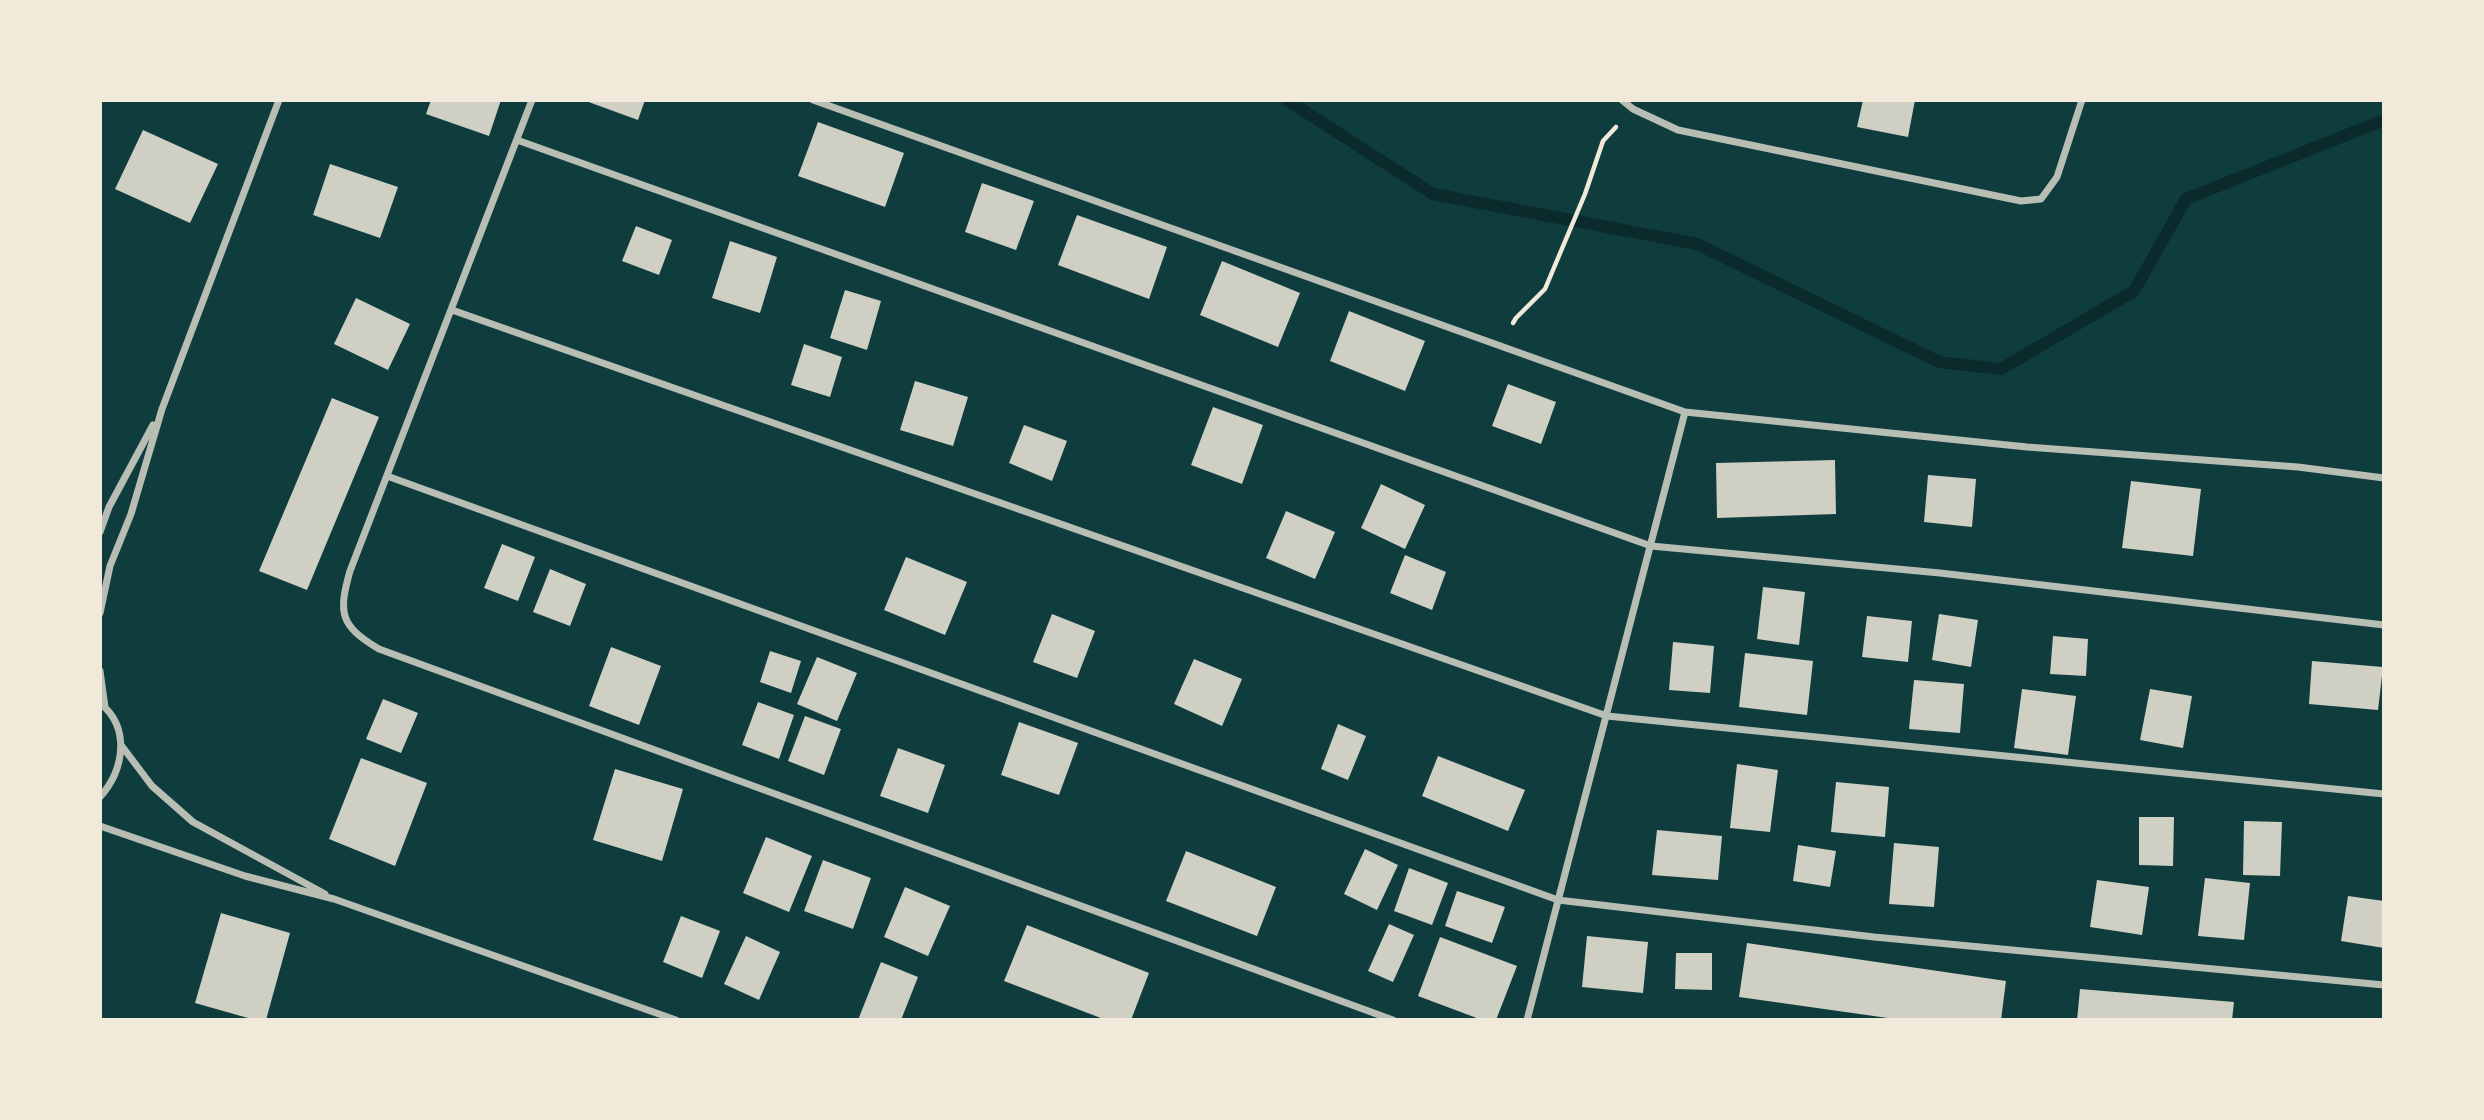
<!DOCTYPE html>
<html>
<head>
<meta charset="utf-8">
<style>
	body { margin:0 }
	#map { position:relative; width:2484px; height:1120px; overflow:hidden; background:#0f3d3e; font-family:Quicksand,sans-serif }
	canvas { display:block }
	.frame { position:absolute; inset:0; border:102px solid #f1e9da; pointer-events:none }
</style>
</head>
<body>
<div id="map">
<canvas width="2484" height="1120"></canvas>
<div class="frame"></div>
</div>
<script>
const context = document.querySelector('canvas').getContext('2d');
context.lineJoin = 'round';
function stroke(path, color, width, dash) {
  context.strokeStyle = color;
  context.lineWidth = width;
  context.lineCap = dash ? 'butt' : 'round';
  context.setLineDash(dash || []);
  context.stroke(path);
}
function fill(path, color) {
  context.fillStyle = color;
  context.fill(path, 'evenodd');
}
stroke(new Path2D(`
	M1287 100 1433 194 1697 244 1939 362 2001 369 2134 291 2186 199 2384 120`), '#0a2a2b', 12);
fill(new Path2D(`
	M431 100H501L489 136 426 114Z
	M583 100H645L638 120Z
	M1863 100H1915L1908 137 1857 127Z
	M818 122 904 153 885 207 798 176Z
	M143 130 218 164 190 223 115 189Z
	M330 164 398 187 380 238 313 215Z
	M982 183 1034 201 1016 250 965 232Z
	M1077 215 1167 247 1149 299 1058 265Z
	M636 226 672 240 659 275 622 261Z
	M730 241 777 257 760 313 712 298Z
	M1222 261 1300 293 1278 347 1200 315Z
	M845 290 881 301 867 350 830 338Z
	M356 298 410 324 388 370 334 344Z
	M1349 311 1425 341 1405 391 1330 361Z
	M804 344 842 357 830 397 791 385Z
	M915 381 968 397 953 446 900 430Z
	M1508 384 1556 402 1541 444 1492 426Z
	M332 398 379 417 307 590 259 571Z
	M1213 407 1263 425 1242 484 1191 465Z
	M1024 425 1067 441 1052 481 1009 463Z
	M1835 460 1836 514 1717 518 1716 463Z
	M1928 475 1976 479 1972 527 1924 522Z
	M2131 481 2201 489 2193 556 2122 548Z
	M1381 484 1425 505 1405 549 1361 528Z
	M1286 511 1335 532 1315 579 1266 558Z
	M502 544 535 557 518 601 484 588Z
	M1405 555 1446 572 1432 610 1390 593Z
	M906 557 967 582 945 635 884 610Z
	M550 569 586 584 570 626 533 612Z
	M1763 587 1805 592 1799 645 1757 639Z
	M1052 614 1095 631 1077 678 1033 662Z
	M1939 614 1978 620 1971 667 1932 660Z
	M1867 616 1912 621 1908 662 1862 657Z
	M2053 636 2088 639 2086 676 2050 674Z
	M1673 642 1714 646 1710 693 1669 690Z
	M611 647 661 666 639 725 589 706Z
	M770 651 801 661 791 693 760 682Z
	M1745 653 1813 661 1807 715 1739 707Z
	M817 657 857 673 837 721 797 704Z
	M1194 659 1242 679 1222 726 1174 704Z
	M2312 661 2383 667 2378 710 2309 704Z
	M1914 680 1964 684 1960 733 1909 729Z
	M2022 689 2076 696 2068 755 2014 748Z
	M2150 689 2192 696 2183 748 2140 740Z
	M383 699 418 713 401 753 366 739Z
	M758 702 794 715 779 759 742 745Z
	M805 716 841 729 824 775 788 761Z
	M1019 722 1078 743 1059 795 1001 775Z
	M1338 724 1366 736 1348 780 1321 769Z
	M898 748 945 765 928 813 880 796Z
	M1438 756 1525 790 1508 831 1422 796Z
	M361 758 427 783 395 866 329 839Z
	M1737 764 1778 770 1770 832 1730 828Z
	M615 769 683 789 662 861 593 840Z
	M1836 782 1889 787 1885 837 1831 832Z
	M2139 817H2174L2173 866 2139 865Z
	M2244 821 2282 822 2280 876 2243 875Z
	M1657 830 1722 836 1718 880 1652 875Z
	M766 837 812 856 789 912 743 893Z
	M1894 843 1939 847 1934 907 1889 904Z
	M1798 845 1836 851 1830 887 1793 881Z
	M1365 849 1398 865 1377 910 1344 894Z
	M1186 851 1276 887 1257 936 1166 901Z
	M823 860 871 878 853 929 804 911Z
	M1409 868 1448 883 1432 925 1394 911Z
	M2205 878 2250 883 2244 940 2198 936Z
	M2097 880 2149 887 2142 935 2090 927Z
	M905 887 950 906 928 956 884 937Z
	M1457 891 1505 907 1492 943 1445 926Z
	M2348 896 2384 901V948L2341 941Z
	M221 913 290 933 266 1020H255L195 1003Z
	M681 916 720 931 702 978 663 962Z
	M1389 924 1414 935 1393 982 1368 971Z
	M1027 925 1149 973 1131 1020H1106L1004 981Z
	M746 936 780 952 759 1000 724 984Z
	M1587 936 1648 942 1643 993 1582 987Z
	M1440 937 1517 966 1496 1020H1482L1418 996Z
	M1747 943 2006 981 2001 1020H1902L1739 997Z
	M1676 953H1712V990L1675 989Z
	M881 962 918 977 901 1020H858Z
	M2080 989 2234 1002 2232 1020H2077Z`), '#cfcfc3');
stroke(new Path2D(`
	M1513 323 1516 318 1545 289 1585 194 1603 141 1616 127`), '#f1e9da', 4.5);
stroke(new Path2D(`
	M532 100 350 571C338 613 340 626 379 649L1393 1020
	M813 100 1685 412 2027 447 2298 467 2384 478
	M1622 100 1633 109 1678 130 2021 201 2041 199 2057 177 2082 100
	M517 140 1651 546 1940 573 2384 625
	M452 310 1607 716 2384 794
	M387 476 1558 900 1874 937 2384 985
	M100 532 109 507 153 425
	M100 613 110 566 131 514 162 409 279 100
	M100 671 105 707
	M100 703C131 728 124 770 100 797
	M121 745 152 786 193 822 325 894
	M100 826 245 876 334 899 676 1020
	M1527 1020 1685 412`), '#b8beb3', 7);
</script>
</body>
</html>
